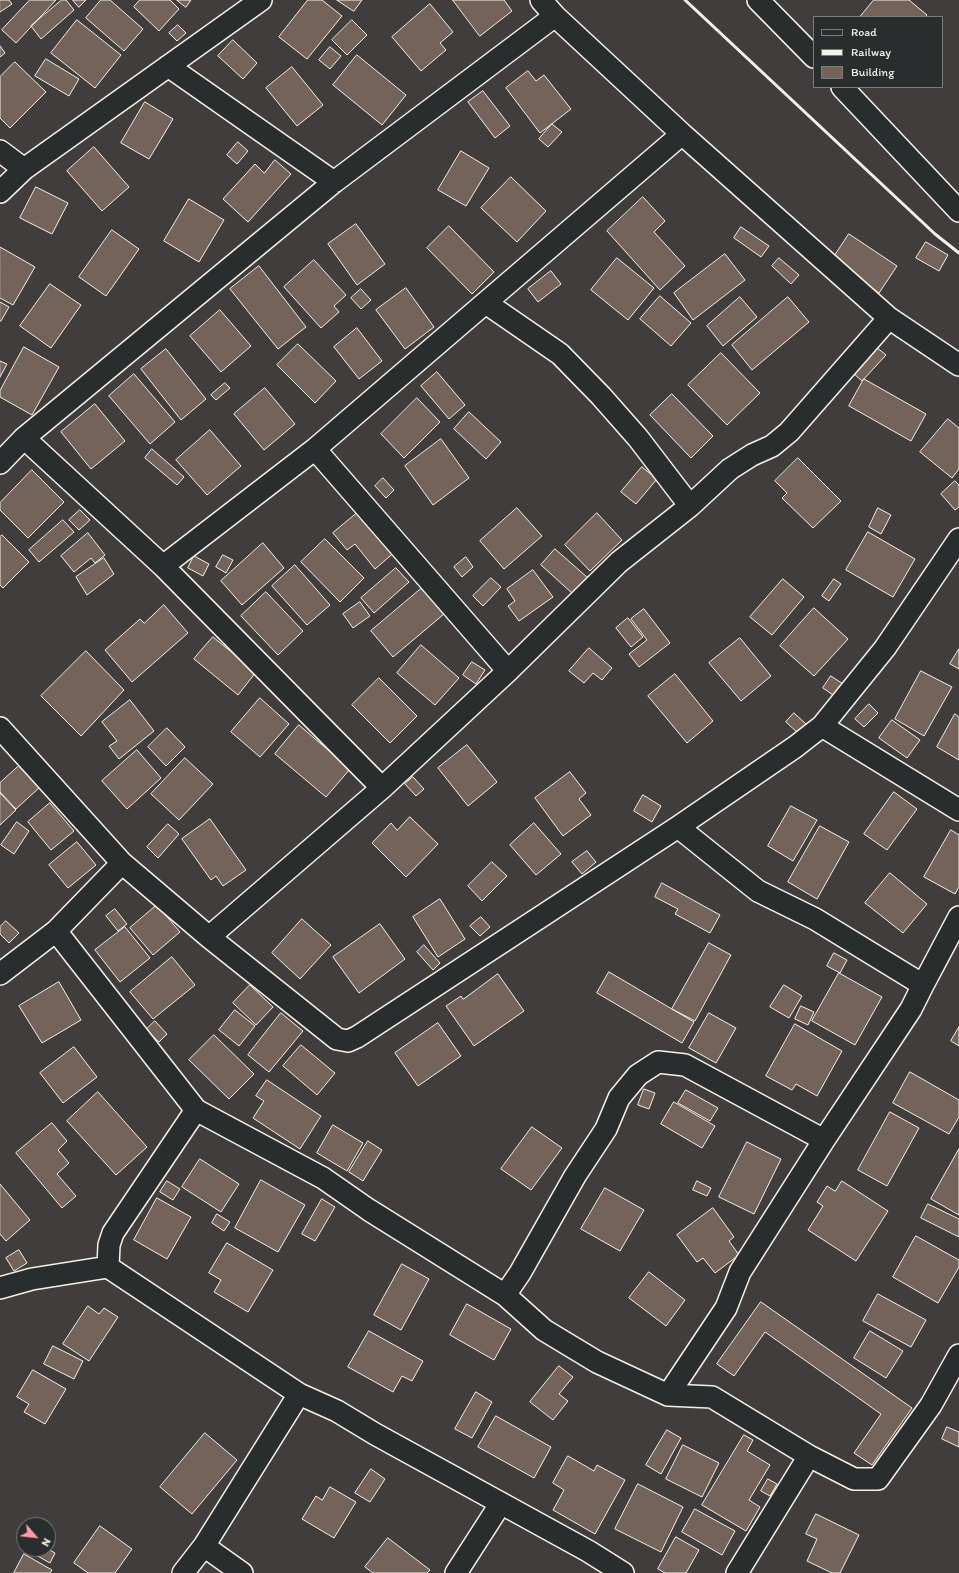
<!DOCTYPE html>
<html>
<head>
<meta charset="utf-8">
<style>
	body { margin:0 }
	#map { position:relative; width:959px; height:1573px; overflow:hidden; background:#403d3c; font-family:Itim,sans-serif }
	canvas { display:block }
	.legend { position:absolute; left:813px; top:16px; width:130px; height:72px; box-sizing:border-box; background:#2a2d2e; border:1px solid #7b7b78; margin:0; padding:5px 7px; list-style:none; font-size:12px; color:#f4f1e8 }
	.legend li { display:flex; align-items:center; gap:8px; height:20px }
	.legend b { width:20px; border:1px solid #7b7b78 }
	.north { position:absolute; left:16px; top:1517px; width:40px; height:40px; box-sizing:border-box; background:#2a2d2e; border:1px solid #7b7b78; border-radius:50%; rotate:118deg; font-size:11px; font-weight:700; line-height:16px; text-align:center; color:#f4f1e8 }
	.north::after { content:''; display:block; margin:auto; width:14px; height:18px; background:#ff9aa2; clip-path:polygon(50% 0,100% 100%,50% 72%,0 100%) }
</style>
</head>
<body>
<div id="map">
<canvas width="959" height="1573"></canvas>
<ul class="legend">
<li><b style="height:5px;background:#2a2d2e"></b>Road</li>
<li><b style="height:5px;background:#f4f1e8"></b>Railway</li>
<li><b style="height:11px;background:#74635b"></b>Building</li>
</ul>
<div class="north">N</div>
</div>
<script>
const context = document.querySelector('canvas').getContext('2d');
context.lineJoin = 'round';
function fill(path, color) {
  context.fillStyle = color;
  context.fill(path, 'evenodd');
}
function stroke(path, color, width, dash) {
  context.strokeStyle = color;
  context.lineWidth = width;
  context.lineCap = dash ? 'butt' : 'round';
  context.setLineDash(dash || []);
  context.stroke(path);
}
const building = new Path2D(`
	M0 0H9L12 4 0 12Z
	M30 0H56L16 43 2 30Z
	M62 0H66L74 10 41 39 31 26Z
	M73 0H86L79 7Z
	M101 0H110L143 29 124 51 86 18Z
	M140 0H170L179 9 159 31 134 7Z
	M177 0H191L186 7Z
	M308 0H322L342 16 307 59 279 37Z
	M337 0H362L354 11Z
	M453 0H504L512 11 480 36Z
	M874 0H909L927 15 925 17H860Z
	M430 4 453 32 440 43 446 50 421 71 392 37Z
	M77 20 121 55 95 88 51 53Z
	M352 20 367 35 347 55 332 40Z
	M178 25 186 33 177 41 169 33Z
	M233 40 257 63 243 79 218 56Z
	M0 46 5 53 0 57Z
	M330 47 341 56 330 69 319 60Z
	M357 55 406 95 382 125 333 85Z
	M46 59 79 79 69 96 35 76Z
	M15 62 46 92 10 128 0 118V77Z
	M292 67 323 105 297 126 266 88Z
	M528 71 536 81 544 75 571 109 540 133 506 88Z
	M483 91 510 126 495 138 468 102Z
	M145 102 173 119 149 159 121 143Z
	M552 124 562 132 548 147 539 139Z
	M238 142 248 151 237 164 227 155Z
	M94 147 129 187 102 211 67 171Z
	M461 151 489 168 466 206 438 190Z
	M275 160 291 174 248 222 223 199 255 164 264 173Z
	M511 177 546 211 517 242 481 208Z
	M36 187 68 203 52 234 20 218Z
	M643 197 665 221 654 232 685 266 660 290 607 231Z
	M189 199 224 220 199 262 164 241Z
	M356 224 385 264 357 285 328 244Z
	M449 226 494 272 472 294 427 248Z
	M741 227 769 246 761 257 734 238Z
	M112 230 139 249 106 296 79 277Z
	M849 234 897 266 879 293 832 260Z
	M926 242 948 255 939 271 916 258Z
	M0 247 35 267 13 305 0 298Z
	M725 254 745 280 693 320 674 293Z
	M617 258 654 288 628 320 591 290Z
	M779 258 799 275 791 284 772 266Z
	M314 260 346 295 334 306 339 312 321 328 284 287Z
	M259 266 306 327 278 349 230 289Z
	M551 271 561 284 538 302 528 289Z
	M50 284 81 305 51 348 20 326Z
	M406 288 434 327 405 349 376 310Z
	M361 289 371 300 361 309 351 298Z
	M660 296 691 323 671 346 640 319Z
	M740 297 757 317 723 346 707 326Z
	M788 297 809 322 752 370 732 345Z
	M0 302 9 307 1 321H0Z
	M220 310 251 346 221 372 190 336Z
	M357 328 382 361 359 379 334 347Z
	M298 344 336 381 315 403 277 365Z
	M875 346 886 355 862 381 852 372Z
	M24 347 59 367 32 415 0 397V391Z
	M166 349 206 399 181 420 141 369Z
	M721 353 760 393 727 425 688 385Z
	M0 361 7 364 0 377Z
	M437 372 465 405 449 419 421 386Z
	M134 374 175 422 150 444 109 396Z
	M864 379 926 414 911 441 849 406Z
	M225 383 230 388 216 400 211 395Z
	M265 388 295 424 264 450 234 414Z
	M672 394 713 436 691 458 650 415Z
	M417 398 440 422 404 458 381 434Z
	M95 404 125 441 91 469 61 432Z
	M469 412 501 442 486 459 454 429Z
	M948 419 959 428V469L952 478 920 452Z
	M210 430 241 466 207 495 176 460Z
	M441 439 469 478 433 505 405 466Z
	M152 449 184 477 177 485 145 458Z
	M798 458 841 501 813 528 782 498 787 493 775 481Z
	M642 467 657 479 636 504 621 492Z
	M32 470 64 502 28 538 0 510V503Z
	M383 478 394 490 386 498 375 486Z
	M955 481 959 485V507L955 510 941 494Z
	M517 508 542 536 504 569 480 541Z
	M878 508 891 515 881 534 869 527Z
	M362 509 396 551 375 569 355 544 347 550 333 533Z
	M80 510 90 520 79 530 69 520Z
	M597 513 622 540 590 571 565 545Z
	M63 520 74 532 39 562 29 550Z
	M868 532 915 559 893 597 846 570Z
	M88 533 105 555 95 563 91 558 74 572 61 556Z
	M2 535 29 562 3 588 0 585V537Z
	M325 539 364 578 340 602 301 562Z
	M263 543 284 568 242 605 221 581Z
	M555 549 588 578 573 594 541 565Z
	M223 555 233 560 226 573 216 567Z
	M194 556 209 564 203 576 188 568Z
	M466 557 473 567 462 577 454 567Z
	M104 558 114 574 87 595 76 577Z
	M295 565 330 605 307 625 272 586Z
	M396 568 409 582 374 613 361 598Z
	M533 570 553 597 519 621 508 606 515 601 507 589Z
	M491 578 501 587 483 606 473 596Z
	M783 579 804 597 772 635 750 617Z
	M834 579 841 584 829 601 822 596Z
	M422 588 444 614 393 657 371 631Z
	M266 592 303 631 278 655 241 616Z
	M360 602 370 616 353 628 343 614Z
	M164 605 188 633 132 682 105 650 140 619 144 623Z
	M814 608 848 639 814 676 780 646Z
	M644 609 670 643 639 667 629 654 647 640 631 619Z
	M628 618 643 637 631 647 616 628Z
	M213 637 256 672 238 695 194 659Z
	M740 638 771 676 741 701 709 663Z
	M421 645 459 678 435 705 397 673Z
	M589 648 612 668 602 680 593 673 584 683 569 671Z
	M959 649V669L950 664Z
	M86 651 124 690 81 736 41 696Z
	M472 662 485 670 476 684 463 675Z
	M921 671 952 687 924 736 895 719Z
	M675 674 713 721 687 743 648 696Z
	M831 676 849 688 840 700 823 688Z
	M379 678 417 716 390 743 352 705Z
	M260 698 289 724 260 757 231 732Z
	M130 700 154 731 119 759 109 746 117 741 102 722Z
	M869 704 878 713 864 727 855 719Z
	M794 713 806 724 798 733 786 722Z
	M955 714 959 717V760L937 747Z
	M892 720 920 740 907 758 879 738Z
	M299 725 350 769 326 797 275 754Z
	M167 728 185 747 166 766 148 747Z
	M467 745 497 782 468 806 438 768Z
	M137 750 161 778 127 809 102 781Z
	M185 758 213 784 179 820 151 794Z
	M20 765 40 787 16 809 0 792V783Z
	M570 772 586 793 579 799 591 815 563 836 535 798Z
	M413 777 424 789 416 796 405 784Z
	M894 792 917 809 887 850 864 834Z
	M0 793 16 810 0 825Z
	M643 795 661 806 652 822 634 811Z
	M50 803 74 831 51 850 28 822Z
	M791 806 817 820 793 861 768 846Z
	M410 817 438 844 406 877 372 843 391 823 397 830Z
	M210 819 246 870 223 886 216 876 211 880 182 839Z
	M17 822 29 831 14 854 1 845Z
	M534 823 561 854 536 875 510 845Z
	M168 824 179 834 158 858 147 847Z
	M820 826 849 842 817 899 788 882Z
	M951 830 959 835V887L955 894 924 877Z
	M77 842 96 865 68 888 49 865Z
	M587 851 596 862 582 874 572 862Z
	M492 862 507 876 482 901 468 886Z
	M890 873 927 904 903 933 865 903Z
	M662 883 720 915 710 933 675 914 678 909 655 897Z
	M440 899 465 939 438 957 413 917Z
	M157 905 180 932 153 955 130 928Z
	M115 909 127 924 118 931 106 916Z
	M481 917 490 927 480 936 470 926Z
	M302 919 331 945 300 979 272 953Z
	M6 921 19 933 9 943 0 934V927Z
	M380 924 405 959 359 993 333 957Z
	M125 927 150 958 120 982 95 950Z
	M709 943 731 955 695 1021 672 1009Z
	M424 945 440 963 433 970 417 952Z
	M834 953 847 960 840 973 827 966Z
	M172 957 195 985 153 1019 130 992Z
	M609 972 694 1022 682 1043 597 993Z
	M839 973 882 997 855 1045 812 1021Z
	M498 974 524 1011 474 1046 446 1006 461 996 463 999Z
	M59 982 81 1020 42 1043 19 1006Z
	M250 985 273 1007 256 1025 233 1003Z
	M784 985 802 996 789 1018 770 1007Z
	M801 1006 814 1012 808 1025 795 1019Z
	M235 1010 255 1026 239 1046 219 1030Z
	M281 1013 303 1031 269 1072 248 1055Z
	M709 1013 736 1028 716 1063 689 1048Z
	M155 1021 167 1034 159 1042 146 1030Z
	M438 1023 461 1056 418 1086 395 1053Z
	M795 1024 842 1051 817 1096 796 1084 792 1090 766 1076Z
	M959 1027V1046L951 1041Z
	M214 1035 254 1074 229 1099 189 1060Z
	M301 1045 335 1073 317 1095 283 1066Z
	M74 1047 97 1077 63 1103 40 1073Z
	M910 1072 959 1100V1117L949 1134 893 1103Z
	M267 1080 321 1116 300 1149 253 1118 264 1101 256 1096Z
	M644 1089 655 1093 649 1109 638 1105Z
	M686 1090 718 1108 710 1121 678 1103Z
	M98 1092 147 1147 116 1175 67 1121Z
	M674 1102 715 1126 702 1148 661 1124Z
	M890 1112 919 1128 887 1186 858 1170Z
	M52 1123 67 1141 58 1150 69 1163 57 1174 76 1196 62 1208 16 1153Z
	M333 1125 363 1143 347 1171 317 1153Z
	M532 1127 562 1148 531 1190 501 1169Z
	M368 1141 382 1150 363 1181 349 1172Z
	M747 1142 781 1159 754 1214 719 1197Z
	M959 1149V1215L931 1199Z
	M200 1159 239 1184 221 1212 182 1187Z
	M261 1180 305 1205 278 1252 235 1228Z
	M167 1181 180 1189 173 1200 160 1192Z
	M697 1181 711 1188 707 1196 693 1190Z
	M842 1181 888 1211 856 1261 808 1230 823 1206 817 1202 827 1186 835 1191Z
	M0 1184 30 1220 6 1241 0 1234Z
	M605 1188 644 1210 620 1251 581 1229Z
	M157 1198 191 1217 167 1259 134 1240Z
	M322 1199 335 1207 315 1241 302 1234Z
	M928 1204 959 1219V1237L921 1218Z
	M713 1208 734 1237 729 1241 739 1255 715 1273 703 1258 697 1262 677 1235Z
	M217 1214 230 1222 224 1231 212 1223Z
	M916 1236 959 1260V1267L938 1303 893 1277Z
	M227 1243 273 1270 248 1312 214 1292 221 1280 209 1273Z
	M19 1250 27 1263 14 1271 6 1258Z
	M402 1264 429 1279 401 1330 374 1315Z
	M649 1272 685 1300 666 1326 629 1298Z
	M878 1294 926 1320 911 1347 863 1321Z
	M761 1302 912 1408 872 1465 854 1453 881 1414 765 1332 734 1376 717 1364Z
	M467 1304 511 1329 494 1360 450 1335Z
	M88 1306 99 1314 104 1308 118 1317 89 1361 63 1344Z
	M369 1331 423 1361 412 1381 402 1376 393 1392 348 1367Z
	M870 1331 903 1351 886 1378 854 1358Z
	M53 1346 83 1361 74 1379 44 1364Z
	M559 1366 573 1377 559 1394 568 1401 553 1420 530 1402Z
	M33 1370 66 1389 45 1424 24 1412 29 1404 17 1397Z
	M476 1392 492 1402 472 1438 455 1429Z
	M496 1416 551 1447 534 1478 478 1447Z
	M947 1427 959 1432V1447L942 1439Z
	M667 1430 681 1438 661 1474 646 1465Z
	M205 1433 237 1460 192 1514 160 1487Z
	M744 1435 753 1440 747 1451 770 1465 749 1500 760 1507 746 1531 702 1505Z
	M683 1445 719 1463 702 1497 666 1479Z
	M568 1456 594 1471 597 1465 625 1480 595 1534 553 1510 564 1490 553 1483Z
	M371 1469 385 1479 370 1502 355 1493Z
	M768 1479 777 1484 770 1496 761 1491Z
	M638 1484 683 1507 661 1552 615 1529Z
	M330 1487 356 1502 334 1538 302 1519 316 1496 322 1500Z
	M695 1509 735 1531 722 1555 682 1532Z
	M816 1514 859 1535 840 1573H832L807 1561 817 1539 806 1534Z
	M100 1526 132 1549 115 1573H88L74 1563Z
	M676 1537 699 1550 686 1573H665L658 1569Z
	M388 1538 430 1570 427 1573H373L365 1567Z
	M48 1549 55 1553 50 1563 27 1550Z
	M24 1554 52 1570 50 1573H14Z`);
fill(building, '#74635b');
stroke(building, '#f4f1e8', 1);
const minor = new Path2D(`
	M541 0 555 16
	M758 0 814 57
	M168 66 334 182
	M842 87 959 211
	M0 151 24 169
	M0 192 24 169 261 0
	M486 303 560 354 601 396 638 438 690 506
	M24 438 163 566 382 788
	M315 449 508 671
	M0 463 24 438 334 182 555 16 682 134
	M163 566 315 449 682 134 889 318
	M822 726 959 810
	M0 728 122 863 209 937 337 1039 348 1041 357 1037 678 827 795 747 822 726 885 648 959 539
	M56 931 196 1110 323 1178 369 1210 505 1295 544 1330 597 1362 668 1395 712 1397 809 1456 854 1479H878L931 1405 959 1355
	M209 937 382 788 508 671 619 562 690 506 730 469 752 455 772 446 789 432 889 318 959 365
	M0 974 56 931 122 863
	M923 985 959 917
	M108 1267 109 1245 113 1233 196 1110
	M0 1288 32 1279 108 1267 299 1394 337 1411 375 1434 588 1551 623 1573
	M505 1295 520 1273 575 1176 606 1129 619 1098 638 1075 658 1062 685 1065 824 1140
	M668 1395 726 1308 740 1272 824 1140 911 1009 923 985 815 919 758 891 678 827
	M204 1546 242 1573
	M183 1573 204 1546 299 1394
	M456 1573 501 1503
	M737 1573 809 1456`);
stroke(minor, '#f4f1e8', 24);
stroke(minor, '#2a2d2e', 21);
stroke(new Path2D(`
	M685 0 935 234 959 253`), '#f4f1e8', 3);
</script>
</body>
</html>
